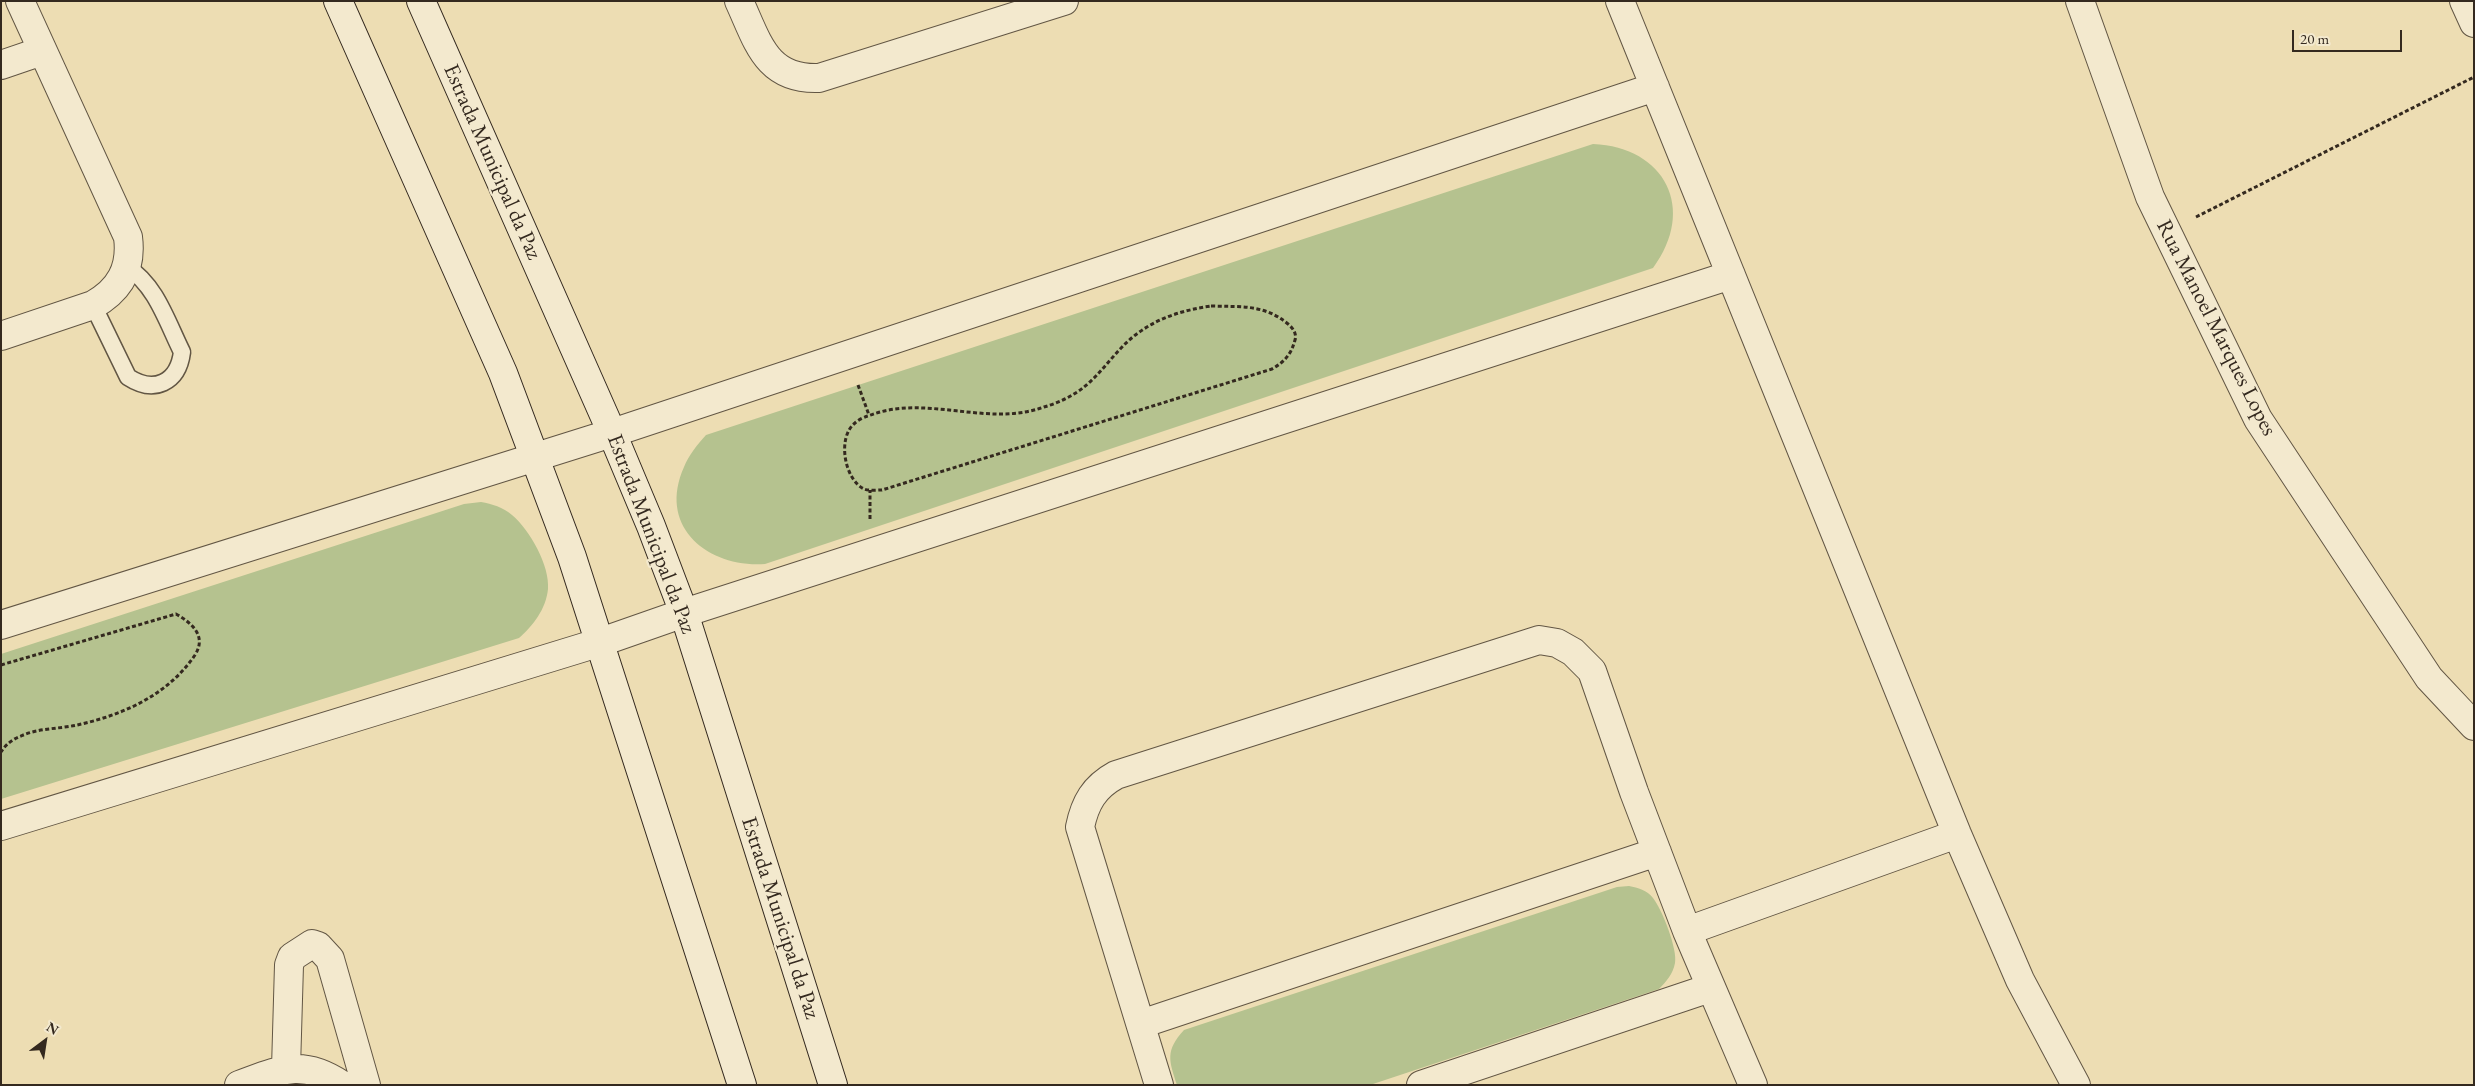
<!DOCTYPE html>
<html>
<head>
<meta charset="utf-8">
<style>
	body { margin:0 }
	#map { position:relative; width:2475px; height:1086px; overflow:hidden; background:#edddb3; font-family:"EB Garamond",serif }
	canvas { display:block }
	.frame { position:absolute; inset:0; border:2px solid #34291f; pointer-events:none }
	.north { position:absolute; left:20px; top:1016px; width:50px; height:50px; -webkit-text-stroke:4px #f3e9ce; paint-order:stroke; rotate:31deg; font-size:14px; font-weight:700; line-height:20px; text-align:center; color:#34291f }
	.north::after { content:''; display:block; margin:auto; width:18px; height:22px; background:#34291f; clip-path:polygon(50% 0,100% 100%,50% 72%,0 100%) }
	.scale { position:absolute; left:2292px; top:30px; width:110px; height:22px; box-sizing:border-box; border:2px solid #34291f; border-top:0; padding-left:6px; font-size:15px; line-height:18px; white-space:nowrap; color:#34291f; -webkit-text-stroke:4px #f3e9ce; paint-order:stroke }
</style>
</head>
<body>
<div id="map">
<canvas width="2475" height="1086"></canvas>
<div class="frame"></div>
<div class="north">N</div>
<div class="scale">20 m</div>
</div>
<script>
const context = document.querySelector('canvas').getContext('2d');
context.lineJoin = 'round';
function fill(path, color) {
  context.fillStyle = color;
  context.fill(path, 'evenodd');
}
function stroke(path, color, width, dash) {
  context.strokeStyle = color;
  context.lineWidth = width;
  context.lineCap = dash ? 'butt' : 'round';
  context.setLineDash(dash || []);
  context.stroke(path);
}
function drawText(font, color, halo, rows, align = 'center') {
  context.font = font + ' "EB Garamond",serif';
  context.lineWidth = 4.5;
  context.setLineDash([]);
  context.textBaseline = 'middle';
  context.strokeStyle = halo;
  context.fillStyle = color;
  for (const [text, x, y, turn = 0] of rows) {
    context.save();
    context.translate(x, y);
    context.rotate((+turn || 0) * Math.PI / 180);
    context.textAlign = isNaN(turn) ? turn : align;
    if (halo) context.strokeText(text, 0, 0);
    context.fillText(text, 0, 0);
    context.restore();
  }
}
fill(new Path2D(`
	M1593 144C1665 147 1697 209 1653 268L765 564C708 568 657 527 684 467 689 455 697 445 706 435Z
	M481 502C492 504 503 507 512 515 530 530 550 566 548 589 546 609 533 626 519 638L1 799V654L464 504Z
	M1629 886C1638 888 1647 890 1653 898 1662 909 1678 950 1675 963 1673 974 1666 982 1659 989L1370 1085H1177C1169 1060 1165 1051 1184 1030L1617 887Z`), '#b5c28f');
const lane = new Path2D(`
	M93 305 128 377C154 394 178 383 182 352 167 322 156 285 127 267`);
const street = new Path2D(`
	M739 1C758 42 766 80 819 78L1064 1
	M1620 1 1957 834 2020 980 2076 1085
	M2080 1 2150 197 2258 419 2429 678 2474 726
	M2464 1 2474 23
	M1 65 42 51
	M1 336 93 305C120 290 132 268 128 237L20 1
	M1 625 612 433 1655 87
	M1 826 601 642 684 613 1731 275
	M1687 931 1957 834
	M1141 1024 1657 852
	M286 1068 289 965 292 957 312 944 318 946 330 959 366 1085
	M239 1085C280 1070 302 1058 342 1085
	M1159 1085 1080 827C1085 803 1094 787 1116 775L1539 640 1557 643 1573 652 1592 671 1634 792 1687 931 1753 1085
	M1421 1085 1710 988`);
const secondary = new Path2D(`
	M338 1 503 373 572 557 742 1085
	M421 1 612 433 651 526 684 613 833 1085`);
stroke(lane, '#625644', 19);
stroke(street, '#625644', 30);
stroke(secondary, '#34291f', 30);
stroke(new Path2D(`
	M2196 217 2474 77
	M1211 306C1241 307 1264 304 1288 324 1293 328 1297 334 1295 340 1291 355 1284 362 1272 369L882 490C877 490 869 491 864 489 844 479 837 437 855 423 858 420 864 417 868 416 925 393 987 428 1044 407 1058 403 1073 396 1084 387 1104 371 1117 348 1138 333 1160 317 1184 310 1211 306Z
	M858 385 869 415
	M870 519V490
	M1 665 176 614C192 623 207 636 195 655 168 695 123 715 77 725 59 729 38 728 21 736 13 739 6 744 1 752`), '#34291f', 3, [4, 2.5]);
stroke(lane, '#f3e9ce', 16);
stroke(street, '#f3e9ce', 28);
stroke(secondary, '#f3e9ce', 28);
drawText('22px', '#34291f', '#f3e9ce', [
	["Estrada Municipal da Paz",492,162,66],
	["Rua Manoel Marques Lopes",2216,328,63],
	["Estrada Municipal da Paz",651,534,69],
	["Estrada Municipal da Paz",780,918,72]
]);
</script>
</body>
</html>
